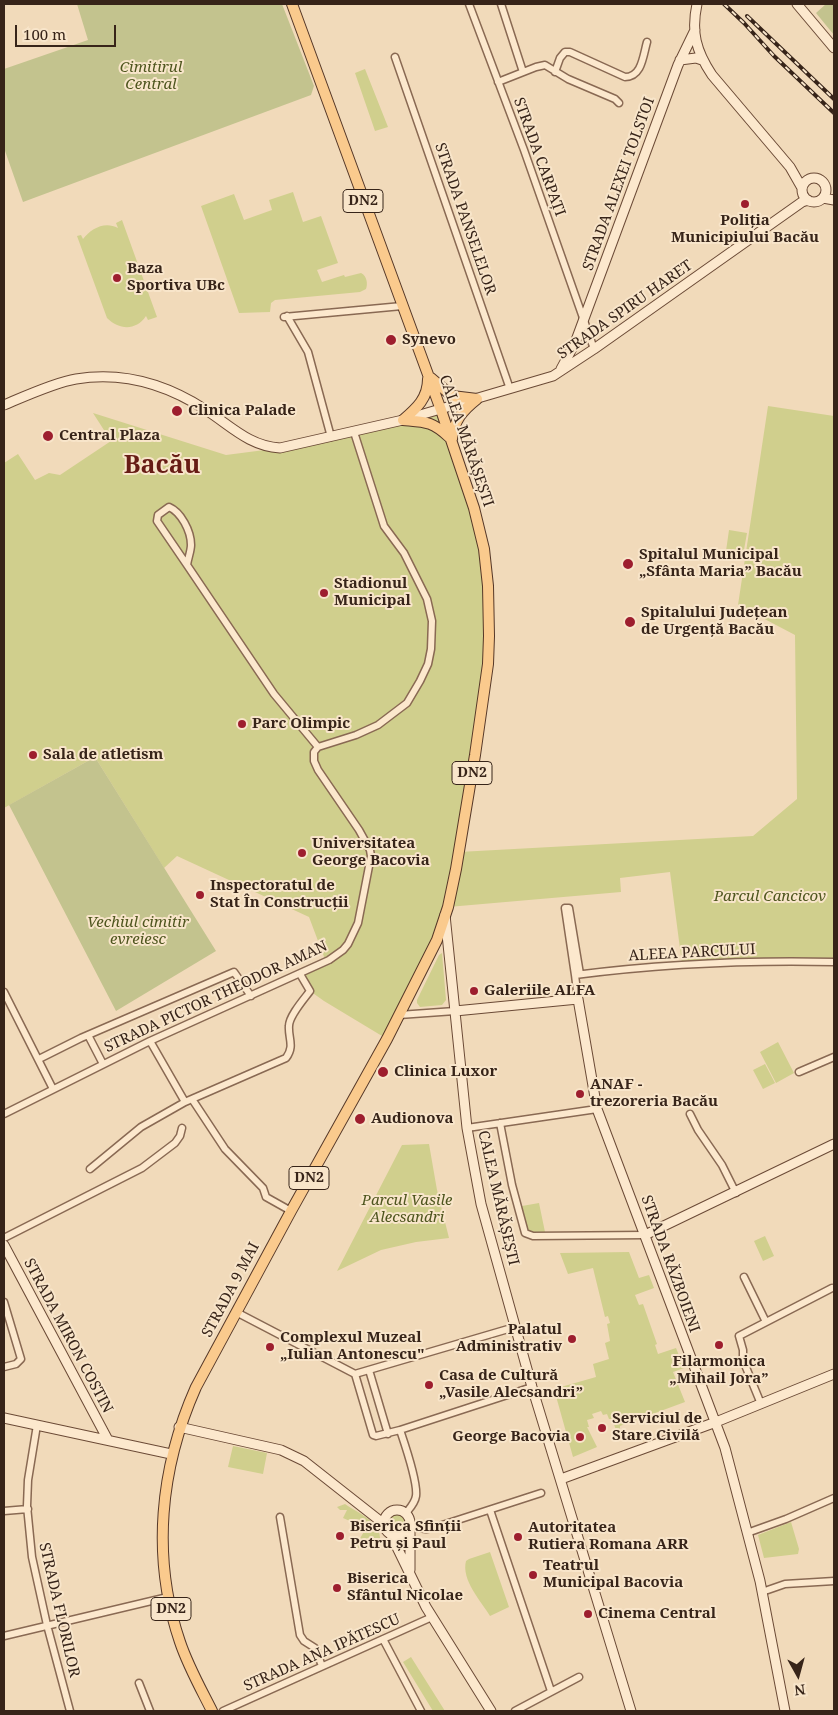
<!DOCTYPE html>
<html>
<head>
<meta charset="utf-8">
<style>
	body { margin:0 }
	#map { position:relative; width:838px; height:1715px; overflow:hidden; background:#f1daba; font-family:"Noto Serif",serif }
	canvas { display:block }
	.frame { position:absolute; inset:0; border:5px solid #372419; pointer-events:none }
	.north { position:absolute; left:773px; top:1650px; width:50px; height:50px; -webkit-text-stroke:4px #f8e5ca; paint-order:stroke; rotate:173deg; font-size:14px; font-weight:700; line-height:20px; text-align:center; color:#372419 }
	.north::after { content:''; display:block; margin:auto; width:18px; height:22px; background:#372419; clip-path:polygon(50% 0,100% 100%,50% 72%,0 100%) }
	.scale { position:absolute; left:15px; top:25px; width:101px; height:22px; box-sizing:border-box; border:2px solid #372419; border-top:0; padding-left:6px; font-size:15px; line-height:18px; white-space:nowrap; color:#372419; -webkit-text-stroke:4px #f8e5ca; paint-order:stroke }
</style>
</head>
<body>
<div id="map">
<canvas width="838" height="1715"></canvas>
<div class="frame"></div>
<div class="north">N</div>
<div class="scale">100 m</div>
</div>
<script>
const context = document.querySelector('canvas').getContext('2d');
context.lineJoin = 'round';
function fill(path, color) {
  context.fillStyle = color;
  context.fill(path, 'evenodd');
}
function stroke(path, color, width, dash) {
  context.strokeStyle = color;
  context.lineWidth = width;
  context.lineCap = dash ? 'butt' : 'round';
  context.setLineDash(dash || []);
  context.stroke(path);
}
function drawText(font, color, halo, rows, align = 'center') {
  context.font = font + ' "Noto Serif",serif';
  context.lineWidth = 4;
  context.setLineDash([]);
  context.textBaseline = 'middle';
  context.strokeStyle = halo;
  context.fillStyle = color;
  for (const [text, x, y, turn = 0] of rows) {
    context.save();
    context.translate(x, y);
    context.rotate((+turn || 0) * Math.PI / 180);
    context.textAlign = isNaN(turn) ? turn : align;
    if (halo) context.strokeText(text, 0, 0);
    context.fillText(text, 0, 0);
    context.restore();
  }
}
fill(new Path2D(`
	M365 69 388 127 375 131 355 73Z
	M293 192 303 222 321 216 338 263 317 270 322 282 344 275 345 277 361 273C367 276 368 284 366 289L360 292 275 300 271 303 270 312 239 313 201 206 234 194 244 220 272 210 269 200Z
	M122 220 157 317 148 320 146 316C136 331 119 330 107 318L77 236 81 235 83 239C91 229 104 221 118 228L116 223Z
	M768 406 834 416V962L682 964 670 872 620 878 621 892 448 907 387 1039 324 1001 310 991 300 974 326 962 309 917 177 856 164 868 95 757 4 808V463L18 454 35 480 49 473 60 475 111 441 93 413 226 455 280 448 441 410 479 527 489 636 459 852 753 836 797 799 795 635 738 605Z
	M729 530 747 533 742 561 725 558Z
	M442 953 446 1000 442 1005 420 1007 417 1003V1000L439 955Z
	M778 1042 794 1073 776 1083 760 1052Z
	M765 1064 775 1083 763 1089 753 1070Z
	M429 1144 437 1190 449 1238 416 1242 381 1250 337 1271 402 1145Z
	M539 1203 545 1232H527L522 1206Z
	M765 1236 774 1256 763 1261 754 1241Z
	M629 1252 639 1278 649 1275 654 1288 635 1295 639 1305 643 1304 657 1344 655 1345 658 1354 676 1348 684 1368 673 1372 685 1402 620 1426V1429L616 1430 612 1419H609L607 1414 603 1415 601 1411 592 1414 594 1418 587 1420 589 1427H587L597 1447 573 1457 554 1389 596 1377 593 1364 609 1359 605 1343 610 1341 607 1324 610 1323 608 1316 605 1317 593 1268 568 1274 560 1253Z
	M233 1446 267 1453 263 1474 228 1467Z
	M345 1504C358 1513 382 1522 380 1541L354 1549 366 1528 343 1518 347 1510H340L337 1507Z
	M387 1523a10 10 0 1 1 20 0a10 10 0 1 1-20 0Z
	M791 1522 799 1549 798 1554 764 1558 758 1535Z
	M490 1552 509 1607 490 1616C481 1601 461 1580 466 1561L469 1559Z
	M411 1657 445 1711H433L403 1662Z`), '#d0cf8d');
fill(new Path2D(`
	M77 4H282L314 86 311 95 23 202 4 148V69L88 40Z
	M826 4H834V35L816 13Z
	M95 757 216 951 116 1011 9 805Z`), '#c3c38e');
const street = new Path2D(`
	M469 4 524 150 594 349
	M501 4 523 72
	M395 57 510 389
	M555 72 560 58 565 52H570L625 77C642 77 643 56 647 42
	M498 82 536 67 545 65 568 79 615 99 619 103
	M287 316 308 352 331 437
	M284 317 402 306
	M169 507C181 512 191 531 191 545 191 551 188 558 187 565L157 521 158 515Z
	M187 565 274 694 318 747
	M575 975 565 908H569L580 974
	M4 992 53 1089
	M578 999 575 975C661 964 747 960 834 962
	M399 1015 455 1011
	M88 1035 103 1064
	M150 1041 185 1102
	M39 1059 81 1038 234 972 251 996
	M799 1072 834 1057
	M192 1099 225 1149 263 1188 266 1197 291 1211
	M4 1114 150 1041 329 960 343 950 348 944 358 923 371 856 370 850 359 830 318 770 314 761V752L318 747 356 735 378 725 407 703 420 681 428 664 431 649 432 621 427 599 404 553 384 526 354 432
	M690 1114 698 1130 722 1165 736 1193
	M500 1123 512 1185 525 1233 533 1236 645 1235
	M467 1128 597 1109
	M90 1169 141 1127 185 1102 286 1058C295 1046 288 1038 289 1026 289 1016 304 999 310 991L300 974
	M4 1238 142 1168 175 1143 180 1136 182 1128
	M744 1277 766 1322
	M4 1302 21 1359 16 1364 4 1367
	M236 1312 355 1374 515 1327
	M369 1370 388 1434
	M355 1374 373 1435 376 1436 400 1430 532 1387
	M761 1404 743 1360V1350L739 1336 832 1288
	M37 1425 28 1480 27 1506 32 1557 47 1625 70 1711
	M400 1430C405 1445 418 1482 416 1496 415 1503 410 1508 406 1513
	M490 1510 551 1691
	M4 1511 28 1509
	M280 1517 300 1635 304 1641 315 1648 322 1666
	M410 1527 426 1529 433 1528 541 1493
	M747 1533 786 1519 834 1498
	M762 1592 785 1584 834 1581
	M4 1636 168 1597
	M383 1639 421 1711
	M139 1683 150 1711
	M223 1711 432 1617
	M515 1711 579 1677`);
const secondary = new Path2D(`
	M697 4C691 32 696 51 712 75L790 167 802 188
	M797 4 834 48
	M680 60 696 58 702 60
	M802 190a12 12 0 1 1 24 0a12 12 0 1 1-24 0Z
	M823 198 834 200
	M561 369 575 343 678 65 695 30
	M4 405C23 397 56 382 76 379 124 371 166 384 206 410 231 426 249 446 280 448L403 420 553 376 594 349 802 202 808 200
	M445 915 467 1128 481 1204 532 1387 631 1711
	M455 1011 578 999 597 1109 725 1448 760 1581 785 1711
	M645 1235 834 1144
	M4 1245 108 1440
	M4 1418 171 1454
	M179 1427 281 1450 304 1461 384 1524
	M561 1479 716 1422 834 1374
	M384 1523a13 13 0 1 1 26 0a13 13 0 1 1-26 0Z
	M410 1528V1570
	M391 1535 426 1607 491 1711`);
const primary = new Path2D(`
	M431 378 452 396 477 399
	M403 420C425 422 432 421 449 437
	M403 420C417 408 428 398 428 379
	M452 439C454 420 463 410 477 399
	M212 1711C201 1689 188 1666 180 1642 151 1557 160 1468 196 1387L291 1211 387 1039 437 940 448 907 456 869 475 755 488 664 489 636 488 586 484 549 474 508 441 410 292 4`);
stroke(street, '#896953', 9);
stroke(secondary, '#6b4a36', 11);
stroke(primary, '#563828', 12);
stroke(street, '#fce8cd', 6);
stroke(secondary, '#fce8cd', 9);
stroke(primary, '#faca8d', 10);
const rail = new Path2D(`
	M724 4 744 23 774 56 834 113
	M747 16 834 99`);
stroke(rail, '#372419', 4);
stroke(rail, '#f8e5ca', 2, [5.5]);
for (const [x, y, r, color] of [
	[745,204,5,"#9d1e2e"],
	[117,278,5,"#9d1e2e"],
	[391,340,6,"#9d1e2e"],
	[177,411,6,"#9d1e2e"],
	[48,436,6,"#9d1e2e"],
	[628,564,6,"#9d1e2e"],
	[324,593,5,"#9d1e2e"],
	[630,622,6,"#9d1e2e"],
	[242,724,5,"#9d1e2e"],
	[33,755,5,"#9d1e2e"],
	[302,853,5,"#9d1e2e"],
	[200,895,5,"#9d1e2e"],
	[474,991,5,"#9d1e2e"],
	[383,1072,6,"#9d1e2e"],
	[580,1094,5,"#9d1e2e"],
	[360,1119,6,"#9d1e2e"],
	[572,1339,5,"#9d1e2e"],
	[719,1345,5,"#9d1e2e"],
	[270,1347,5,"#9d1e2e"],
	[429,1385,5,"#9d1e2e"],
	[602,1428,5,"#9d1e2e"],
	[580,1437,5,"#9d1e2e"],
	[340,1536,5,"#9d1e2e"],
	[518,1537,5,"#9d1e2e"],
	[533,1575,5,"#9d1e2e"],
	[337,1588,5,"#9d1e2e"],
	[588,1614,5,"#9d1e2e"]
]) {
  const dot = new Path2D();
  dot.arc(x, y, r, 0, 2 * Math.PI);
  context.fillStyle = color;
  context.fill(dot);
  stroke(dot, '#f8e5ca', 2);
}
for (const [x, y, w] of [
	[363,201,40],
	[472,773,40],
	[309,1178,40],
	[171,1609,40]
]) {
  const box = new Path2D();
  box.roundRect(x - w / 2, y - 11.5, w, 23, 4);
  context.fillStyle = '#f8e5ca';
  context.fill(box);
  stroke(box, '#372419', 1);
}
drawText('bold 14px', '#372419', null, [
	["DN2",363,201],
	["DN2",472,773],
	["DN2",309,1178],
	["DN2",171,1609]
]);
drawText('italic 15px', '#4e551e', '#f8e5ca', [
	["Cimitirul",151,68],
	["Central",151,85],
	["Parcul Cancicov",770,897],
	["Vechiul cimitir",138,923],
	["evreiesc",138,940],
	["Parcul Vasile",407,1201],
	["Alecsandri",407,1218]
]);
drawText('15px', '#372419', '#f8e5ca', [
	["STRADA CARPAȚI",539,157,70],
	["STRADA ALEXEI TOLSTOI",619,184,-70],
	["STRADA PANSELELOR",465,219,71],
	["STRADA SPIRU HARET",625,310,-35],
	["CALEA MĂRĂȘEȘTI",466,441,71],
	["ALEEA PARCULUI",692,953,-3],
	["STRADA PICTOR THEODOR AMAN",216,997,-25],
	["CALEA MĂRĂȘEȘTI",498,1198,77],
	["STRADA RĂZBOIENI",670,1264,70],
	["STRADA 9 MAI",231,1290,-62],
	["STRADA MIRON COSTIN",68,1336,62],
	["STRADA FLORILOR",59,1610,77],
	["STRADA ANA IPĂTESCU",322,1653,-24]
]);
drawText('bold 15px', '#372419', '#f8e5ca', [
	["Poliția",745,221,"center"],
	["Municipiului Bacău",745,238,"center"],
	["Baza",127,269],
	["Sportiva UBc",127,286],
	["Synevo",402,340],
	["Clinica Palade",188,411],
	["Central Plaza",59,436],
	["Spitalul Municipal",639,555],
	["„Sfânta Maria” Bacău",639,572],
	["Stadionul",334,584],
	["Municipal",334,601],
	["Spitalului Județean",641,613],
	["de Urgență Bacău",641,630],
	["Parc Olimpic",252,724],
	["Sala de atletism",43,755],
	["Universitatea",312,844],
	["George Bacovia",312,861],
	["Inspectoratul de",210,886],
	["Stat În Construcții",210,903],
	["Galeriile ALFA",484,991],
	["Clinica Luxor",394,1072],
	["ANAF -",590,1085],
	["trezoreria Bacău",590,1102],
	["Audionova",371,1119],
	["Palatul",562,1330,"right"],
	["Administrativ",562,1347,"right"],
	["Complexul Muzeal",280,1338],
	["„Iulian Antonescu\"",280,1355],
	["Filarmonica",719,1362,"center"],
	["„Mihail Jora”",719,1379,"center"],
	["Casa de Cultură",439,1376],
	["„Vasile Alecsandri”",439,1393],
	["Serviciul de",612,1419],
	["Stare Civilă",612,1436],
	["George Bacovia",570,1437,"right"],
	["Biserica Sfinții",350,1527],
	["Petru și Paul",350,1544],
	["Autoritatea",528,1528],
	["Rutiera Romana ARR",528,1545],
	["Teatrul",543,1566],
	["Municipal Bacovia",543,1583],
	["Biserica",347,1579],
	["Sfântul Nicolae",347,1596],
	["Cinema Central",598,1614]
], 'left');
drawText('bold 25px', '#671c15', '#f8e5ca', [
	["Bacău",162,466]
]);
</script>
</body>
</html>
